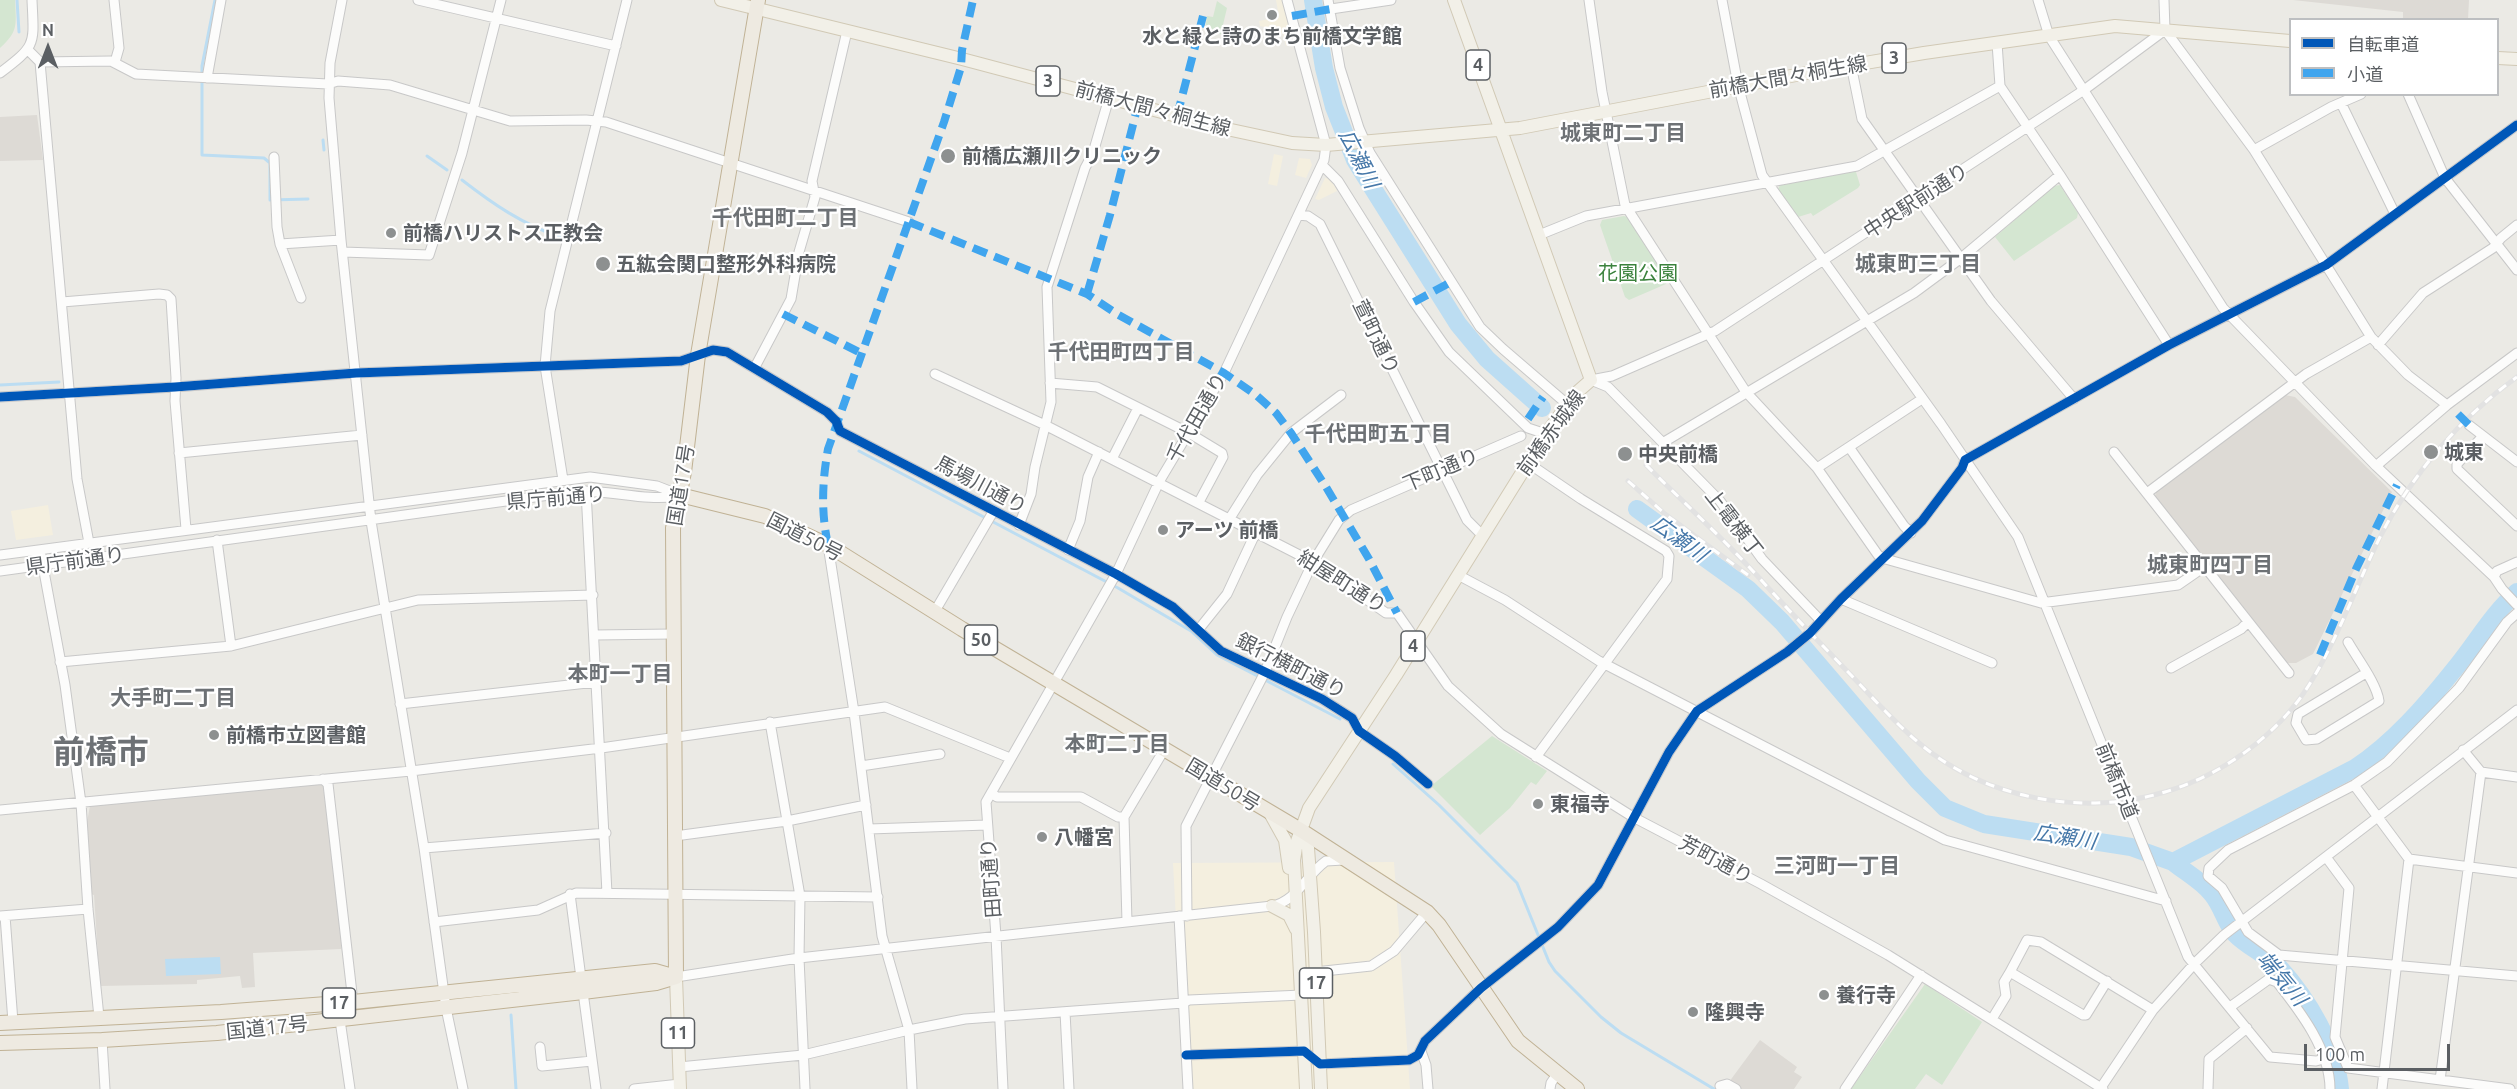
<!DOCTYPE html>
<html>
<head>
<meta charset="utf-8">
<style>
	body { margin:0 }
	#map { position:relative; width:2517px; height:1089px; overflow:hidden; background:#ebeae5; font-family:Ubuntu,"Noto Sans JP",sans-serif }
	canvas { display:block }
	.legend { position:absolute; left:2289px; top:18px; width:210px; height:78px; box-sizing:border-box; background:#fff; border:2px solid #bdbfc1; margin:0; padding:8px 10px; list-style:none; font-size:18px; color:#5b5f63 }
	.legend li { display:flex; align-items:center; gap:12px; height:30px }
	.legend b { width:30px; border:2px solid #bdbfc1 }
	.north { position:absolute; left:18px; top:18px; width:60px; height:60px; -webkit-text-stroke:4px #fff; paint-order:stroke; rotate:0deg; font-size:16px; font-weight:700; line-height:24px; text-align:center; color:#5b5f63 }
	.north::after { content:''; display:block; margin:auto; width:21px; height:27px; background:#5b5f63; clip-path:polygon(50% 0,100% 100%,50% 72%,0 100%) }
	.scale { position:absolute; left:2304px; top:1044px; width:146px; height:27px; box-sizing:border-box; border:3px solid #5b5f63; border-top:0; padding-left:8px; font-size:18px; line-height:21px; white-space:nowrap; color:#5b5f63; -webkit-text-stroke:4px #fff; paint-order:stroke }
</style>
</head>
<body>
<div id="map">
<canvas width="2517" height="1089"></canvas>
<ul class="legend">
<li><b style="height:8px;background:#0057b8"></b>自転車道</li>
<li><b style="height:8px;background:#40a5ee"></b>小道</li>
</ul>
<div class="north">N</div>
<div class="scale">100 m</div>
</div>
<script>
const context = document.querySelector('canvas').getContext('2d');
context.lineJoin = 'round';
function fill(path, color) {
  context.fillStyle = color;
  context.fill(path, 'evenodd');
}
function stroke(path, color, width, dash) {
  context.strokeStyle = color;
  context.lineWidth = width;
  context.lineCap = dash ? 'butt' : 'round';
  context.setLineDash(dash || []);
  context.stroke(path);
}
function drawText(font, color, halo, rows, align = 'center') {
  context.font = font + ' Ubuntu,"Noto Sans JP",sans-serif';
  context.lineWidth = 4.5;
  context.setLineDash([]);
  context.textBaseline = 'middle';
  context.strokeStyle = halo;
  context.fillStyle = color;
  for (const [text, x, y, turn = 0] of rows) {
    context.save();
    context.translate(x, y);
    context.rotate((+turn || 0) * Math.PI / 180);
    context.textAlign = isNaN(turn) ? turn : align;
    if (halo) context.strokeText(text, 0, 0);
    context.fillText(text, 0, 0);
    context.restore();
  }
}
fill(new Path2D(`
	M1276 0H1284L1293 44 1286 46 1283 34H1279L1277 30 1260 26 1259 21 1279 17Z
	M1274 154 1283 156 1277 186 1268 184Z
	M1299 158 1310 159 1312 165 1306 178 1295 175Z
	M1325 178 1331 179 1337 191 1319 200 1315 199Z
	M48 505 53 535 16 540 11 511Z
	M1394 862 1410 1089H1185L1173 863Z`), '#f4efdf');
fill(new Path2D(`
	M2293 0H2469L2468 19 2403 20V12Z
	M37 115 43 160 0 161V117Z
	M2285 395 2295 397 2392 492 2313 654 2296 663H2287L2155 497 2156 492Z
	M319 782 323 786 341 927V949L253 953 255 987 242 988 240 976 197 980V984L100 986 94 895 90 894 87 822 90 806Z
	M1760 1040 1797 1067 1794 1072 1802 1077 1794 1089H1741L1729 1082Z`), '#dddad5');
fill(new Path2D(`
	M0 0H15C16 24 19 31 0 48Z
	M1217 1 1227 8 1222 29 1232 32 1231 37 1205 30 1207 16 1213 17Z
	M1854 171 1856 172 1860 185 1858 188 1813 216 1811 213 1798 217 1778 189 1780 185Z
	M2060 185 2078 213 2077 218 2014 261 1995 237 2054 186Z
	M1624 216 1627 217 1668 279 1666 284 1629 300 1625 297 1600 225 1602 220Z
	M1492 736 1547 771 1536 785 1531 782 1510 808 1480 835 1431 786Z
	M1925 984 1982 1022 1942 1085 1926 1074 1915 1089H1851Z`), '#d4e6d1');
fill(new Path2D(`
	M220 957 221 974 166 976 165 959Z`), '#bcddf2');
stroke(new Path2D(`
	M17 0 19 32
	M215 0 202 66V155L264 158 270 163V200L308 199
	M323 140 324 150
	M427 156 447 170
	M462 180C493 204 522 224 560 237
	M623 262 629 266
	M0 385 59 382
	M859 451 1118 588 1191 631 1217 655 1340 719
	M1393 764 1439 805 1517 883 1549 962 1555 971 1601 1017 1621 1033 1714 1089
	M511 1015 516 1089`), '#bcddf2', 3);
stroke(new Path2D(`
	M1313 0 1324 68 1334 107 1355 160 1458 324 1487 359 1542 408
	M1637 509 1748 589 1782 622 1918 781 1945 808 1984 824 2131 847 2173 862 2355 768C2393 743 2425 706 2453 671 2475 645 2491 615 2517 592
	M2173 862C2185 872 2202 881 2212 894 2222 906 2225 922 2235 934 2247 947 2266 954 2279 967 2308 999 2336 1046 2340 1089`), '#bcddf2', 18);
const minor = new Path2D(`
	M114 0 119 48 115 62
	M342 0 330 63 329 98 341 240 371 521 424 848 446 1008 463 1089
	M418 0 616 46
	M1328 0 1340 68 1359 128 1370 153 1480 327 1503 349 1567 404
	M1589 0 1602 92 1625 205 1746 392 1817 468 1878 555 1882 558 2041 603 2178 585 2204 567
	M1722 0 1738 85 1762 175 1941 424 2018 537 2188 957 2270 1057 2316 1061 2324 1059
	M2038 0 2049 36 2223 308 2376 466 2494 577 2497 571 2517 562
	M2164 0 2165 30 2254 150 2371 337 2408 375 2447 405
	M1331 9 1391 0
	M28 50 40 62 111 61 136 74 328 84 338 81 390 85 510 121 586 120 606 122 909 222
	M40 62 77 479 89 543
	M1851 65 1862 119 1991 301 2074 399
	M0 73C37 45 34 45 32 0
	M207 78 221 0
	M2000 86 2060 175 2169 345
	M2408 94 2445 178 2517 270
	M2341 103 2395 214
	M2254 150 2331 107 2361 94
	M274 157 277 227 280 244 301 298
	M1322 165 1338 181 1414 302 1449 352 1528 428 1546 434
	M1299 215 1308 216 1320 224 1467 520 1482 535
	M1539 235 1586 216 1857 166 2000 86 1997 43
	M280 244 341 240
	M343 252 429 255 462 153 501 0
	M62 302 159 294 167 295 171 299 176 378 175 401 186 529
	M2378 345 2423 293 2493 248 2501 238 2517 225
	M755 367 791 299 799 252 815 197 812 181 847 31
	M935 374 1045 425 1313 562 1386 613H1397L1448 686 1501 734 1633 817 1761 884 1888 955 2103 1089
	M1591 380 1612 376 1715 331 2084 90 2165 30
	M1591 380 1608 387 1720 501 1762 559 1821 621
	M1050 383 1097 387 1189 433 1222 453 1223 457 1199 502
	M0 397 175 387 356 373 681 361 713 350 727 352 827 412 836 421 840 431 1116 574 1173 607 1221 651 1322 699 1352 718 1359 731 1395 756 1428 784
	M2469 425 2517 462
	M2483 436 2457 464V469L2517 526
	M1664 442 1914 293 1960 259 2060 175
	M1849 447 1904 526 1911 533
	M2114 452 2289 673
	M179 453 362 435
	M1112 459 1138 408
	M1528 463 1581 499 1666 551 1669 556 1667 579 1536 757
	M2376 466 2447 405 2517 353
	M1817 468 1922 399
	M563 480 545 366 550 311 627 0
	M586 491 607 893
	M2147 493 2306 374 2371 337
	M1230 518 1257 475 1291 433 1341 395
	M1019 525 1031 494 1035 467 1051 402 1047 287 1085 168 1093 153 1109 98
	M217 540 231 646
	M828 545 854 712 882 936 909 1030 912 1089
	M40 550 65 685 81 803 88 909 99 1017
	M1068 550 1080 521 1088 477 1099 452
	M0 555 590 477 657 486 680 495
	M0 571 571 492C609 488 641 502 678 496
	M1458 575 1505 600 1599 661 1945 840 2166 901
	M2494 577 2502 589 2517 605
	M1841 599 1992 663
	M935 611 993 512
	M2517 613 2507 622 2459 688 2387 762 2354 785 2228 850 2209 868 2208 876 2222 888 2248 932 2279 955 2517 976
	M1199 629 1227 594 1256 532
	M595 635 672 634
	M2348 642C2357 658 2377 684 2379 701L2317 739 2306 740 2296 723 2298 714 2366 673
	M60 662 231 646 418 600 593 595
	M2171 668 2241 629 2248 622
	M400 704 596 682
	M770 722 800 896 799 958 805 1089
	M2463 750 2481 772
	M861 766 940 754
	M323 779 328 784 353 1002
	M2354 785 2409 859 2517 873
	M991 793 997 797H1081L1118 817H1124
	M0 810 411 771 601 748 885 707 1010 758
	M869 829 987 825
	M675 836 787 821 866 805
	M424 848 606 833
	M2326 857 2349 888 2335 1037 2348 1068 2510 1089
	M570 894 581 978
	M0 916 88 909
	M5 916 13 1022
	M1179 916 1188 1089
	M1187 916 1186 826 1265 672 1287 617 1313 562 1339 520 1351 510 1521 436
	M434 922 538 910 576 893 878 897
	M1127 922 1124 817 1164 750
	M1315 972 1371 966 1394 951 1427 912
	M676 977 799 958 1272 906C1297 901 1306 875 1326 861L1344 860
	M2107 981 2086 1015H2083L2010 972 2027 940 2041 942 2153 1010
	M583 992 596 1089
	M2230 1007 2269 979 2277 982C2300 1011 2330 1050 2330 1089
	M1065 1012 1069 1089
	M1992 1019 2006 996 2004 982 2010 972
	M340 1020 350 1089
	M102 1040 105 1089
	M540 1047 542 1066 592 1061
	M1421 1051 1426 1065 1428 1089
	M1186 1055 1304 1051 1320 1064 1409 1060 1418 1055 1425 1041 1481 988 1558 927 1598 885 1669 752 1697 711 1787 652 1810 633 1841 599 1922 521 1962 468 1965 460 2169 345 2326 265 2517 125
	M679 1067 803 1055 909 1030 965 1019 1183 1003 1189 1000 1302 995
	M2440 1080 2481 772 2517 777
	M1720 1086 1727 1084 1736 1089
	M634 1089 680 1084
	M1003 1089 996 936 986 802 1116 574 1159 482 1224 373 1324 160 1326 145 1287 0
	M1550 1089 1551 1083 1557 1074
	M1845 1089 1921 975
	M2100 1089 2153 1010 2195 963 2224 935 2517 710
	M2208 1089 2209 1059 2247 1028
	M2382 1089 2409 859`);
const major = new Path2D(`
	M721 0 962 59 1222 128 1292 143 1326 145 1520 128 1812 72 1924 53 2115 26 2290 41
	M2498 58 2517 59
	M1270 813 1285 840 1289 868
	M1302 831 1308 848 1314 932 1321 1089
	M1272 906 1289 915 1296 929
	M676 977 680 1089
	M1306 1089 1294 860 1297 841 1309 808 1396 675 1546 434 1575 394 1591 380 1454 0`);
const highway = new Path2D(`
	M680 495 765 516 828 545 962 629 1302 831 1427 912 1439 925 1518 1041 1577 1089
	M676 977 673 528 684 472 698 355 758 0
	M0 1023 221 1012 353 1002 655 971 676 977
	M0 1043 102 1040 217 1033 583 992 656 983 676 977`);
stroke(minor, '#c8c8c8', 11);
stroke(major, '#d1c9b5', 14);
stroke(highway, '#c0b295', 16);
stroke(minor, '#fcfcfb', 9);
stroke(major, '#f2f0e8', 12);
stroke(highway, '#eeeae1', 14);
const rail = new Path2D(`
	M1646 465C1685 504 1726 541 1762 581 1791 613 1820 643 1850 674 1872 697 1894 722 1919 743 1985 799 2083 817 2165 792 2222 775 2277 736 2309 685 2338 639 2356 586 2380 537 2412 474 2460 418 2517 377
	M1628 481 1665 514 1748 575`);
stroke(rail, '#e2e2e2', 5);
stroke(rail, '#fff', 3, [9]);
stroke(new Path2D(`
	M1292 16 1331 9
	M1177 116 1203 16
	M909 222 1087 294 1117 314 1224 373 1256 395 1276 413 1291 433 1326 487 1369 559 1397 613
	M1087 294 1110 215 1138 105
	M1414 302 1451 282
	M783 314 861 353
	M2458 414 2469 425
	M1528 419 1543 397
	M828 545C821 513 822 482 828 449L944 122 961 67 962 50 973 0
	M2320 655 2356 569 2397 485`), '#40a5ee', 8, [15, 8]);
stroke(new Path2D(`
	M0 397 175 387 356 373 681 361 713 350 727 352 827 412 836 421 840 431 1116 574 1173 607 1221 651 1322 699 1352 718 1359 731 1395 756 1428 784
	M1186 1055 1304 1051 1320 1064 1409 1060 1418 1055 1425 1041 1481 988 1558 927 1598 885 1669 752 1697 711 1787 652 1810 633 1841 599 1922 521 1962 468 1965 460 2169 345 2326 265 2517 125`), '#0057b8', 9);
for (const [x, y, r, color] of [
	[1272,15,6,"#8d9090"],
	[948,156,8,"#8d9090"],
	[391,233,6,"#8d9090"],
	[603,264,8,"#8d9090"],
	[2431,452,8,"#8d9090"],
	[1625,454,8,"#8d9090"],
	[1163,530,6,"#8d9090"],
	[214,735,6,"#8d9090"],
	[1538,804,6,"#8d9090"],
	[1042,837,6,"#8d9090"],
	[1824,995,6,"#8d9090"],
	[1693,1012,6,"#8d9090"]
]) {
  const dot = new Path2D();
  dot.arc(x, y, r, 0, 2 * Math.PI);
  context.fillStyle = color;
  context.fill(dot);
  stroke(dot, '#fff', 2);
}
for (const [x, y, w] of [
	[1894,58,24],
	[1478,65,24],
	[1048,81,24],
	[981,640,33],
	[1413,646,24],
	[1316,983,33],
	[339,1003,33],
	[678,1033,33]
]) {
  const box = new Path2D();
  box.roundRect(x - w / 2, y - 15, w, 30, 4.5);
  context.fillStyle = '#fff';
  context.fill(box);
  stroke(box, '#5b5f63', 1.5);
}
drawText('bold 18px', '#5b5f63', null, [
	["3",1894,58],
	["4",1478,65],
	["3",1048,81],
	["50",981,640],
	["4",1413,646],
	["17",1316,983],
	["17",339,1003],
	["11",678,1033]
]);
drawText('bold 20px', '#5b5f63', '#fff', [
	["水と緑と詩のまち前橋文学館",1272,36,"center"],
	["前橋広瀬川クリニック",962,156],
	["前橋ハリストス正教会",403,233],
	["五紘会関口整形外科病院",616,264],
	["城東",2444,452],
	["中央前橋",1638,454],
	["アーツ 前橋",1175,530],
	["前橋市立図書館",226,735],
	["東福寺",1550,804],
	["八幡宮",1054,837],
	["養行寺",1836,995],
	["隆興寺",1705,1012]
], 'left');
drawText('20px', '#5b5f63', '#fff', [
	["前橋大間々桐生線",1788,77,-10],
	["前橋大間々桐生線",1153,109,15],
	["中央駅前通り",1916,201,-33],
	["萱町通り",1376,337,64],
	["千代田通り",1197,418,-60],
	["前橋赤城線",1551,433,-54],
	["下町通り",1441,470,-23],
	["国道17号",681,485,-81],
	["馬場川通り",981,485,28],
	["県庁前通り",556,498,-5],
	["上電横丁",1734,523,52],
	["国道50号",805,537,27],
	["県庁前通り",75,561,-8],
	["紺屋町通り",1342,582,32],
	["銀行横町通り",1291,666,27],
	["前橋市道",2117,781,68],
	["国道50号",1223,785,31],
	["芳町通り",1716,860,28],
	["田町通り",991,878,-94],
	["国道17号",267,1028,-6]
]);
drawText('20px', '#3b823d', '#fff', [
	["花園公園",1638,273]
]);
drawText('bold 21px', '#6d7175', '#fff', [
	["城東町二丁目",1623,133],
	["千代田町二丁目",785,218],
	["城東町三丁目",1918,264],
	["千代田町四丁目",1121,352],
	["千代田町五丁目",1378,434],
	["城東町四丁目",2210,565],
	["本町一丁目",620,674],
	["大手町二丁目",173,698],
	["本町二丁目",1117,744],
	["三河町一丁目",1837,866]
]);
drawText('italic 21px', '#4678a9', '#fff', [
	["広瀬川",1359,159,63],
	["広瀬川",1679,539,36],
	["広瀬川",2065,837,9],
	["端気川",2282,979,50]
]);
drawText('bold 32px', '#6d7175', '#fff', [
	["前橋市",101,752]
]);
</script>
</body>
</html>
